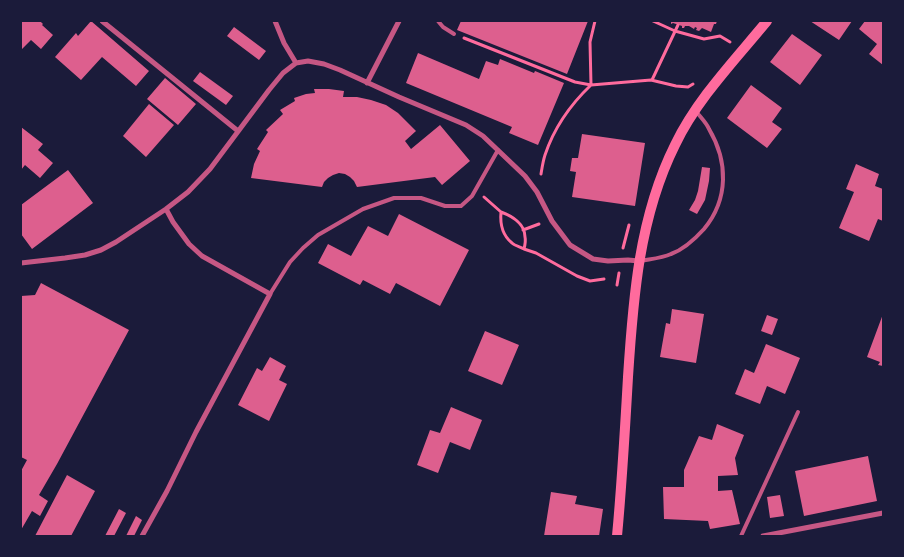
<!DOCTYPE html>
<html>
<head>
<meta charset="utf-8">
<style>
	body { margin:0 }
	#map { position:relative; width:904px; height:557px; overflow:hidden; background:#1b1b3a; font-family:Bitter,serif }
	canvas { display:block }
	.frame { position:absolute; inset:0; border:22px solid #1b1b3a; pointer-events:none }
</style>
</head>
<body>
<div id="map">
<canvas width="904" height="557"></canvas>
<div class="frame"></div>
</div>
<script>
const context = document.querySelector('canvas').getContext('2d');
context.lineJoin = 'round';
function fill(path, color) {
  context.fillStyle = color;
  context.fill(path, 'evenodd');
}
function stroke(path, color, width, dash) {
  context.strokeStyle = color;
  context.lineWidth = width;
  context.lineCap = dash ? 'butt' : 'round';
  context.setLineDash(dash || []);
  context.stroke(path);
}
fill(new Path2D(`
	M21 21H40L43 24 42 25 53 35 41 49 31 40 21 50Z
	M91 21 149 71 136 86 102 57 81 80 55 57 76 33 78 36Z
	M461 21H588L567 74 457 30Z
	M669 21H717L716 24H714L711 32 702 28 699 31 696 30 697 28 695 27 694 29 689 26H685L684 28H682V26L673 23 671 24V22Z
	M810 21H852L839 40Z
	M865 21H881L883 23V65L869 54 877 44 859 29Z
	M234 27 266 51 259 60 227 36Z
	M792 34 822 55 800 85 770 62Z
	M418 53 479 79 486 61 498 65 500 59 534 73 535 71 564 83 538 145 509 133 512 127 406 83Z
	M200 72 233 96 226 105 193 81Z
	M165 78 196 104 178 125 147 99Z
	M751 85 782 108 772 122 782 129 767 148 727 118Z
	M314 89H329L344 91 343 97H357L371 100 386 105 398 113 416 131 405 141 411 149 440 125 470 161 442 185 435 177 357 187 354 181 350 177 345 174 339 173 333 175 328 178 324 182 322 187 251 178 254 164 260 151 257 149 268 132 266 130 283 114 280 110 295 101 294 98 306 94 315 93Z
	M149 104 174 125 146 157 123 136Z
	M21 127 43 144 38 150 53 163 40 178 25 165 21 170Z
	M582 134 645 143 635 206 572 197 576 172 570 171 572 158H578Z
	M856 164 879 174 875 186 883 189V221L878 219 869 241 839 228 854 192 846 189Z
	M702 167 710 168 709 181 705 200 697 214 689 210 695 200 698 191Z
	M68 170 93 203 32 249 21 234V205Z
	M399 214 469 250 440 306 396 283 390 294 363 280 360 285 318 263 328 244 351 256 368 226 388 236Z
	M41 283 129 330 57 464 39 495 48 501 40 516 32 511 21 530V471L27 460 21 457V296L35 295Z
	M672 309 704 314 696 363 660 357 666 323 670 324Z
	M883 314V366L878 365 880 362 867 357Z
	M767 315 778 319 772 335 761 331Z
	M485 331 519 345 502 385 468 371Z
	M766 344 800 358 785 394 767 386 760 404 735 394 745 369 754 373Z
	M270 357 286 366 279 380 287 384 269 421 238 405 257 368 262 371Z
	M451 407 482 420 470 450 450 442 438 473 417 465 430 430 440 433Z
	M717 424 744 435 735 458 738 475 718 476V491L732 490 740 524 710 529 708 521 664 519 663 487H684V470L699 436 712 440Z
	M868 456 877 501 804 516 795 471Z
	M67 475 95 491 71 536H35Z
	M551 492 577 496 575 504 603 509 599 536H544Z
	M780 495 784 516 770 518 767 497Z
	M119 509 126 513 114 536H105Z
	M136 516 142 520 134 536H126Z`), '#dd5f8e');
stroke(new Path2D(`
	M653 21 675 31 704 39 720 36 730 42
	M464 38 575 82 591 85 651 80 676 86 688 87 693 84
	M652 80 678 25
	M541 174C542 168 543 161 545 155 554 128 571 104 591 85L590 42 595 21
	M484 197 501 212
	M501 212C512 216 525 224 525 237 526 241 525 245 524 249 521 247 515 246 512 243 502 235 500 223 501 212Z
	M523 230 539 224
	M623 248 629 225
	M524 249 536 253 577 276 590 281 604 279
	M617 285 619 273`), '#ff6b9d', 3);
stroke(new Path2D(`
	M438 21 443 27 454 34
	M641 261C651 259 662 258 671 254 685 249 695 239 704 229 729 199 728 161 709 129 706 122 700 117 696 111
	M270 294 290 262 303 248 318 235 363 209 394 198H421L445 206H461L472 196 498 150
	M741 536 798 412`), '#c65784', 4);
stroke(new Path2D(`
	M102 21 238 131
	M275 21 284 43 296 63
	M367 83 399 21
	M21 263 65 258 85 255 101 250 116 242 166 209 188 192 210 169 269 90 283 73 296 63 308 61 324 64 340 70 399 97 466 125 483 136 525 176 537 192 552 221 570 245 593 259 608 261 628 260 639 261
	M142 536 167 491 196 432 270 294 202 256 189 244 173 222 166 209
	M763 536 883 513`), '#c65784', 5);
stroke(new Path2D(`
	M617 536C622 483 625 430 628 377 633 299 639 217 675 145 697 99 735 60 767 21`), '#ff6b9d', 10);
</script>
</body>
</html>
